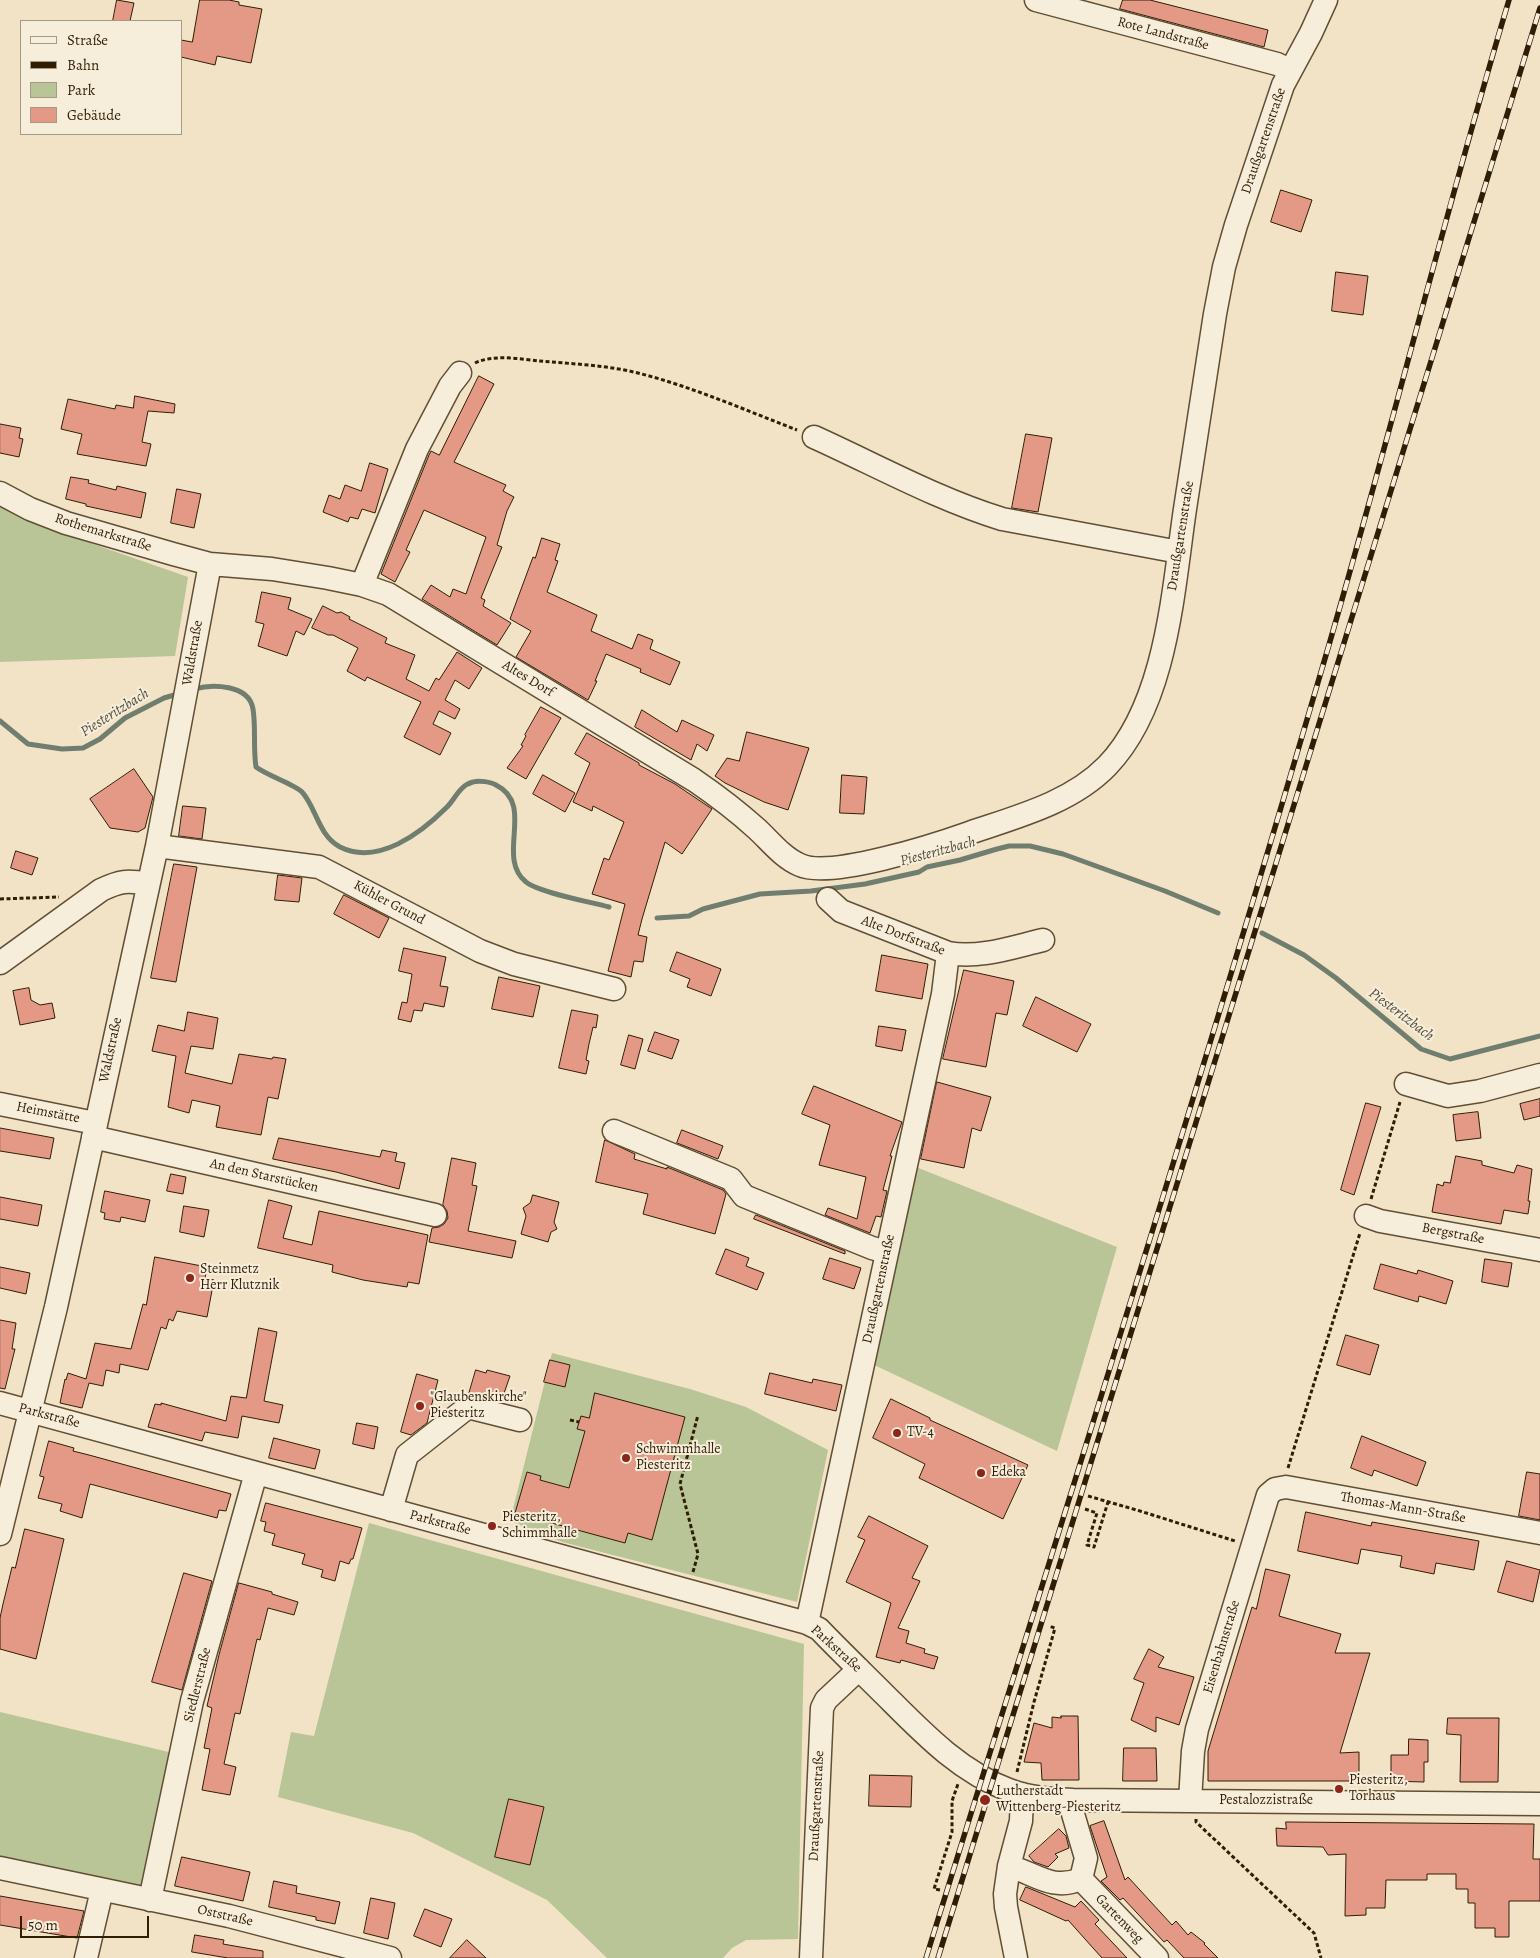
<!DOCTYPE html>
<html>
<head>
<meta charset="utf-8">
<style>
	body { margin:0 }
	#map { position:relative; width:1540px; height:1958px; overflow:hidden; background:#f2e3c7; font-family:Alegreya,serif }
	canvas { display:block }
	.legend { position:absolute; left:20px; top:20px; width:162px; height:115px; box-sizing:border-box; background:#f7eddb; border:1px solid #a79a85; margin:0; padding:6px 9px; list-style:none; font-size:15px; color:#301e04 }
	.legend li { display:flex; align-items:center; gap:10px; height:25px }
	.legend b { width:25px; border:1px solid #a79a85 }
	.scale { position:absolute; left:20px; top:1916px; width:129px; height:22px; box-sizing:border-box; border:2px solid #301e04; border-top:0; padding-left:6px; font-size:15px; line-height:18px; white-space:nowrap; color:#301e04; -webkit-text-stroke:4px #f7eddb; paint-order:stroke }
</style>
</head>
<body>
<div id="map">
<canvas width="1540" height="1958"></canvas>
<ul class="legend">
<li><b style="height:6px;background:#f7eddb"></b>Straße</li>
<li><b style="height:6px;background:#301e04"></b>Bahn</li>
<li><b style="height:14px;background:#b9c497"></b>Park</li>
<li><b style="height:14px;background:#e39986"></b>Gebäude</li>
</ul>
<div class="scale">50 m</div>
</div>
<script>
const context = document.querySelector('canvas').getContext('2d');
context.lineJoin = 'round';
function fill(path, color) {
  context.fillStyle = color;
  context.fill(path, 'evenodd');
}
function stroke(path, color, width, dash) {
  context.strokeStyle = color;
  context.lineWidth = width;
  context.lineCap = dash ? 'butt' : 'round';
  context.setLineDash(dash || []);
  context.stroke(path);
}
function drawText(font, color, halo, rows, align = 'center') {
  context.font = font + ' Alegreya,serif';
  context.lineWidth = 4;
  context.setLineDash([]);
  context.textBaseline = 'middle';
  context.strokeStyle = halo;
  context.fillStyle = color;
  for (const [text, x, y, turn = 0] of rows) {
    context.save();
    context.translate(x, y);
    context.rotate((+turn || 0) * Math.PI / 180);
    context.textAlign = isNaN(turn) ? turn : align;
    if (halo) context.strokeText(text, 0, 0);
    context.fillText(text, 0, 0);
    context.restore();
  }
}
fill(new Path2D(`
	M0 504 39 525 188 577 175 656 0 662Z
	M916 1167 1117 1247 1057 1451 872 1364Z
	M552 1353 690 1389 746 1407 828 1450 797 1602 562 1542 510 1521Z
	M369 1523 804 1644 798 1939 746 1940 732 1948 723 1958H607L547 1900 413 1833 278 1797 291 1732 314 1736Z
	M0 1712 173 1753 144 1887 0 1858Z`), '#b9c497');
stroke(new Path2D(`
	M194 689C212 684 249 684 253 709 256 728 253 747 256 767 268 776 294 784 302 792 316 807 318 835 340 847 378 866 421 833 447 807 455 799 460 785 473 782 479 780 491 782 496 785 536 805 495 857 526 882 537 892 591 902 609 907
	M0 721 28 744 62 749 83 748 100 739 125 718 164 698 181 693
	M657 918 689 916 703 909 760 894 811 891 865 884 919 872 927 867 960 860 997 849 1009 846H1030L1063 854 1165 891 1218 913
	M1262 933 1304 955 1336 978 1421 1049 1450 1059 1540 1036`), '#707e6f', 5);
const building = new Path2D(`
	M117 0 134 3 130 21H113Z
	M200 0H229L239 2V5L262 9 251 63 217 56 215 65 181 57V40L192 42Z
	M1123 0H1150L1268 30 1264 47 1120 9Z
	M1281 190 1312 200 1301 232 1271 222Z
	M1336 272 1368 276 1363 315 1332 311Z
	M479 376 494 384 454 462 506 485 503 491 514 497 507 511 497 545 502 547 481 598 485 600 483 606 511 623 497 645 422 599 431 585 450 597 453 589 466 594 486 537 424 510 406 550 410 552 395 582 381 574 429 455 431 451 439 455Z
	M135 396 175 404 174 413 148 411 142 442 151 444 146 466 77 454 82 434 61 429 68 399 115 409 116 405 133 408Z
	M0 424 21 428 19 438 23 439 19 457 0 453Z
	M1026 434 1052 438 1038 512 1012 508Z
	M370 463 388 469 375 513 362 509 358 519 350 517 348 522 323 512 329 495 340 499 345 485 361 491Z
	M71 477 89 480 88 483 116 490 117 486 146 493 141 518 86 506V504L66 499Z
	M177 489 201 494 194 528 171 523Z
	M542 538 560 544 555 560 558 561 547 592 597 615 591 631 632 649 638 634 653 640 650 649 680 662 670 685 640 672 641 669 606 654 595 681H597L588 700 516 657 531 631 510 619 533 557 535 558Z
	M262 592 291 598 288 609 312 619 304 635 296 631 287 656 258 646 264 624 256 622Z
	M323 606 337 613 341 612 350 617 349 619 387 638 385 643 415 655 406 679 429 691 436 678 439 680 457 652 482 668 469 689 455 680 445 700 460 709 455 719 439 711 433 724 451 733 440 755 404 737 421 702 367 677 365 681 347 671 358 648 333 635H328L312 628Z
	M541 707 561 718 526 779 507 768 523 746 521 745 526 736 525 735Z
	M642 710 677 732 682 720 714 735 707 751 697 744 691 760 635 727Z
	M747 732 809 748 788 810 764 802 725 783 715 776 727 758 739 761Z
	M587 733 639 763V765L675 784 712 809 682 854 665 842 642 919 638 935 647 937 643 962 634 961 631 977 608 971 625 904 592 894 604 858 609 860 624 822 593 806 592 811 573 802 590 763 575 754Z
	M134 769 153 797 145 828 138 832 110 828 90 799Z
	M543 775 575 793 565 812 533 794Z
	M842 775 867 777 864 814 840 813Z
	M183 806 206 808 202 839 179 836Z
	M16 851 38 858 32 875 11 868Z
	M174 864 197 867 176 982 151 978Z
	M278 875 302 878 299 902 275 900Z
	M344 895 389 918 379 938 334 914Z
	M404 948 446 957 440 986 448 987 444 1007 424 1003 422 1011 414 1010 411 1022 398 1019 402 1002 407 1003 412 974 399 971Z
	M677 952 721 969 711 996 687 987 690 979 670 971Z
	M882 955 928 964 922 999 876 991Z
	M964 970 1014 981 1007 1015 996 1013 986 1067 943 1059Z
	M499 977 540 986 533 1017 492 1009Z
	M29 988 31 1000 40 1005 52 1003 55 1018 20 1025 13 991Z
	M1036 997 1091 1024 1077 1052 1023 1026Z
	M572 1010 598 1015 596 1028 593 1027 589 1044 586 1060 589 1061 586 1074 559 1068Z
	M188 1012 218 1018 213 1049 191 1046 185 1073 232 1084 239 1054 272 1059 273 1057 286 1059 278 1099 268 1097 261 1135 216 1127 220 1106 192 1100 189 1113 168 1107 176 1056 152 1051 158 1025 184 1031Z
	M879 1026 906 1030 902 1051 876 1046Z
	M655 1032 679 1040 672 1059 648 1051Z
	M629 1035 643 1039 635 1069 621 1065Z
	M937 1082 991 1097 981 1131 972 1128 964 1168 921 1159Z
	M814 1086 902 1122 890 1156H892L883 1190 887 1191 881 1217 876 1216 870 1233 825 1215 828 1208 857 1219 866 1177 819 1165 830 1125 802 1114Z
	M1540 1099V1116L1524 1120 1520 1104Z
	M1366 1103 1381 1107 1354 1195 1341 1190Z
	M1478 1112 1481 1138 1456 1141 1453 1115Z
	M0 1128 54 1138 50 1159 0 1151Z
	M682 1130 723 1146 718 1159 677 1143Z
	M279 1138 380 1157 382 1150 397 1153 395 1161 405 1163 399 1189 336 1172 273 1159Z
	M605 1140 635 1154 634 1159 667 1169V1167L723 1190 726 1194 715 1234 643 1214 648 1194 596 1182Z
	M1456 1156 1482 1161V1165L1514 1173 1517 1165 1532 1169 1528 1201H1530L1528 1214 1504 1210 1501 1224 1432 1212 1437 1184 1443 1186 1444 1182 1450 1183Z
	M452 1158 476 1163 472 1185 477 1186 468 1231 516 1241 512 1258 429 1242 432 1228 439 1227 444 1224 448 1218 447 1211 443 1205Z
	M171 1174 186 1177 183 1194 167 1191Z
	M105 1191 150 1200 145 1222 121 1217 120 1222 104 1219 105 1213 101 1212Z
	M533 1195 559 1202 554 1222 557 1229 551 1232 548 1242 521 1234 526 1216 523 1208 530 1203Z
	M0 1197 42 1205 38 1226 0 1219Z
	M269 1200 292 1206 283 1238 312 1245 319 1211 428 1235 419 1284 408 1282 407 1287 363 1280 332 1272 333 1265 258 1248Z
	M184 1206 209 1210 204 1237 180 1232Z
	M756 1215 845 1251V1254L754 1219Z
	M726 1249 749 1258 746 1266 764 1273 757 1290 716 1274Z
	M155 1257 207 1267 205 1278 214 1280 207 1317 177 1311 173 1321 169 1319 166 1329 161 1327 148 1370 120 1364 119 1373 106 1370 103 1386 89 1383 82 1408 60 1403 65 1379 66 1380 68 1373 86 1379 95 1343 131 1349 143 1304 146 1305Z
	M830 1258 861 1268 854 1289 823 1279Z
	M1485 1259 1512 1263 1508 1287 1482 1282Z
	M1381 1264 1417 1274 1418 1270 1453 1281 1446 1304 1419 1296 1418 1302 1374 1289Z
	M0 1267 30 1273 26 1294 0 1288Z
	M0 1320 16 1323 12 1349H15L5 1389 0 1388Z
	M259 1328 277 1332 264 1401 283 1405 279 1423 242 1416 238 1438 205 1432 202 1441 148 1427 155 1404 161 1405V1403L226 1421 231 1396 246 1398Z
	M1346 1335 1379 1345 1370 1375 1337 1365Z
	M550 1360 570 1365 565 1387 544 1382Z
	M476 1370 486 1373 487 1370 510 1376 501 1402 469 1394Z
	M770 1373 812 1383 813 1379 842 1385 836 1411 765 1394Z
	M417 1374 438 1380 427 1423 411 1435 401 1432Z
	M595 1393 685 1417 652 1540 628 1533 625 1543 515 1513 527 1472 541 1476 540 1480 569 1488 585 1431 577 1429 581 1416 589 1418Z
	M891 1399 930 1418V1420L1028 1465 1003 1519 919 1478 925 1464 873 1438Z
	M357 1423 378 1427 374 1449 353 1444Z
	M1362 1436 1426 1462 1417 1486 1374 1470 1372 1476 1351 1468Z
	M274 1438 320 1450 315 1469 269 1458Z
	M49 1441 74 1448 73 1451 89 1455 231 1494 226 1511 219 1510 217 1518 90 1484 82 1518 60 1511 62 1504 38 1498 44 1477 40 1476Z
	M1527 1472 1540 1474V1520L1519 1516Z
	M266 1503 362 1528 353 1559H351L349 1564 340 1561 335 1581 321 1577 323 1570 302 1564 305 1554 272 1545 275 1534 264 1531 266 1522 261 1521Z
	M1306 1512 1371 1526 1372 1522 1479 1541 1474 1570 1436 1563 1434 1574 1400 1567 1402 1556 1361 1549 1358 1564 1298 1551Z
	M869 1516 928 1546 912 1578 920 1581 898 1628 909 1631 906 1643 925 1649 924 1653 938 1657 934 1669 901 1660 900 1663 876 1657 891 1603 846 1582 865 1540 858 1537Z
	M25 1529 64 1539 36 1659 0 1649V1618L3 1604 12 1567 15 1568Z
	M1507 1561 1540 1570 1533 1602 1498 1592Z
	M1266 1569 1290 1575 1279 1616 1341 1634 1335 1653H1370L1340 1753 1359 1752V1781H1208V1751L1252 1607 1256 1609Z
	M184 1573 212 1581 182 1690 152 1682Z
	M239 1583 272 1592V1594L298 1602 294 1615 268 1608 260 1640 257 1639 240 1714 235 1713 224 1764 236 1767 230 1795 202 1790 210 1749 204 1748 212 1708 207 1706 219 1655Z
	M1149 1649 1164 1657 1158 1667 1194 1677 1179 1725 1156 1717V1732L1131 1720 1144 1683 1134 1679Z
	M1061 1716H1078L1079 1780H1042L1041 1763 1024 1762 1034 1723 1052 1728V1717L1061 1718Z
	M1448 1718H1499L1498 1782H1460L1461 1735 1447 1734Z
	M1409 1739 1428 1740V1762H1424V1782L1391 1781V1755H1408Z
	M1124 1748H1156L1157 1781H1123Z
	M870 1775 912 1776 911 1807 869 1806Z
	M509 1799 544 1807 530 1865 495 1857Z
	M1104 1821 1125 1880 1128 1877 1172 1925 1176 1921 1188 1935 1191 1932 1205 1943 1204 1944 1218 1958H1184L1167 1940 1164 1942 1123 1898 1120 1900 1101 1881 1107 1877 1090 1826Z
	M1286 1822 1534 1824 1533 1859H1540V1901H1509V1937H1495V1928H1475V1903H1468V1889H1456V1874H1427V1880H1386L1385 1908H1366V1915L1345 1916 1346 1854 1328 1855 1323 1847 1277 1846 1276 1828 1286 1829Z
	M1059 1829 1066 1836 1069 1848 1055 1854 1058 1857 1048 1867 1034 1862 1029 1856Z
	M182 1857 250 1872 243 1901 175 1886Z
	M274 1881 297 1886 296 1893 340 1902 335 1924 316 1920V1917L269 1907Z
	M1026 1887 1075 1907 1081 1901 1099 1920 1095 1924 1127 1958H1102L1068 1920 1066 1921 1020 1900Z
	M0 1896 84 1911 77 1938 0 1925Z
	M371 1898 395 1903 388 1939 364 1933Z
	M425 1909 452 1919 441 1947 414 1936Z
	M195 1935 224 1940 223 1944 263 1951V1958H228L192 1952Z
	M467 1940 486 1958H450Z`);
fill(building, '#e39986');
stroke(building, '#301e04', 1);
const minor = new Path2D(`
	M1036 0 1277 64 1290 70
	M814 437C876 465 937 499 1002 519L1179 552
	M0 493 30 509 66 523 173 554 210 564 272 569 328 578 362 585 388 594 694 780C716 795 737 811 757 829 770 841 783 858 800 865 830 879 935 845 969 833 1016 817 1071 803 1107 766 1167 704 1173 590 1185 509 1195 444 1205 379 1215 314L1224 267 1236 225 1283 85 1311 33 1326 0
	M362 585 417 449 450 386 460 373
	M157 846 319 867 480 951 514 964 614 989
	M828 899 841 911 948 953C979 959 1013 947 1043 940
	M0 963 101 890C120 881 127 880 148 884
	M1406 1084 1448 1096 1480 1091 1540 1075
	M0 1104 95 1123
	M614 1131 731 1179 744 1196 872 1248 887 1252
	M93 1137 435 1215
	M1366 1216 1380 1221 1540 1250
	M0 1403 807 1623 819 1629C841 1652 864 1674 886 1696 923 1733 960 1772 1009 1790 1030 1798 1051 1799 1073 1800L1540 1804
	M391 1510 407 1455 468 1407 520 1420
	M0 1534 56 1307 157 846 210 564
	M807 1623 943 994 948 953
	M1190 1801 1193 1751 1197 1729 1268 1495 1275 1489 1286 1487 1540 1533
	M1009 1866C1036 1874 1052 1891 1081 1879L1086 1858 1073 1814V1800
	M0 1868 229 1916 390 1958
	M1081 1879 1157 1958
	M150 1900 192 1701 256 1473
	M86 1958 102 1890
	M811 1958 822 1708 826 1700 859 1669
	M1016 1958 1006 1907 1005 1894 1009 1866 1021 1821 1022 1794`);
stroke(minor, '#604f35', 25);
stroke(new Path2D(`
	M475 363C494 354 520 359 540 361 572 364 606 365 638 373 693 387 745 410 797 430
	M0 899 59 897
	M1371 1199 1400 1102
	M570 1420 579 1422
	M1288 1468 1360 1233
	M1088 1496 1140 1511 1235 1541
	M1085 1509 1097 1513 1087 1545 1094 1547 1108 1502
	M693 1572 698 1554 680 1484 698 1415
	M1017 1772 1034 1702 1055 1628 1049 1626
	M1196 1819V1822L1314 1933 1321 1958
	M940 1890 934 1889 952 1832V1801L958 1784`), '#301e04', 3, [4, 2.5]);
stroke(minor, '#f7eddb', 22);
const rail = new Path2D(`
	M926 1958C1059 1530 1195 1102 1321 672 1387 449 1442 223 1509 0
	M938 1958 1540 8`);
stroke(rail, '#301e04', 5.5);
stroke(rail, '#f7eddb', 4, [11]);
for (const [x, y, r, color] of [
	[190,1278,5,"#8f2418"],
	[420,1406,5,"#8f2418"],
	[897,1433,5,"#8f2418"],
	[626,1458,5,"#8f2418"],
	[981,1473,5,"#8f2418"],
	[492,1526,5,"#8f2418"],
	[1339,1789,5,"#8f2418"],
	[985,1800,6,"#8f2418"]
]) {
  const dot = new Path2D();
  dot.arc(x, y, r, 0, 2 * Math.PI);
  context.fillStyle = color;
  context.fill(dot);
  stroke(dot, '#f7eddb', 2);
}
drawText('14px', '#301e04', '#f7eddb', [
	["Rote Landstraße",1163,34,15],
	["Draußgartenstraße",1264,141,-71],
	["Rothemarkstraße",103,533,17],
	["Draußgartenstraße",1181,536,-81],
	["Waldstraße",193,653,-80],
	["Altes Dorf",528,679,31],
	["Kühler Grund",389,903,28],
	["Alte Dorfstraße",903,936,21],
	["Waldstraße",111,1050,-78],
	["Heimstätte",48,1113,11],
	["An den Starstücken",264,1176,13],
	["Bergstraße",1453,1234,11],
	["Draußgartenstraße",879,1289,-78],
	["Parkstraße",49,1416,15],
	["Thomas-Mann-Straße",1403,1508,10],
	["Parkstraße",440,1523,15],
	["Eisenbahnstraße",1222,1647,-73],
	["Parkstraße",836,1649,42],
	["Siedlerstraße",198,1685,-76],
	["Pestalozzistraße",1266,1801],
	["Draußgartenstraße",817,1806,-87],
	["Oststraße",225,1916,13],
	["Gartenweg",1119,1919,46]
]);
drawText('14px', '#301e04', '#f7eddb', [
	["Steinmetz",200,1270],
	["Herr Klutznik",200,1286],
	["\"Glaubenskirche\"",430,1398],
	["Piesteritz",430,1414],
	["TV-4",907,1433],
	["Schwimmhalle",636,1450],
	["Piesteritz",636,1466],
	["Edeka",991,1473],
	["Piesteritz,",502,1518],
	["Schimmhalle",502,1534],
	["Piesteritz,",1349,1781],
	["Torhaus",1349,1797],
	["Lutherstadt",996,1792],
	["Wittenberg-Piesteritz",996,1808]
], 'left');
drawText('italic 15px', '#504e3a', '#f7eddb', [
	["Piesteritzbach",115,713,-32],
	["Piesteritzbach",938,852,-15],
	["Piesteritzbach",1401,1015,37]
]);
</script>
</body>
</html>
